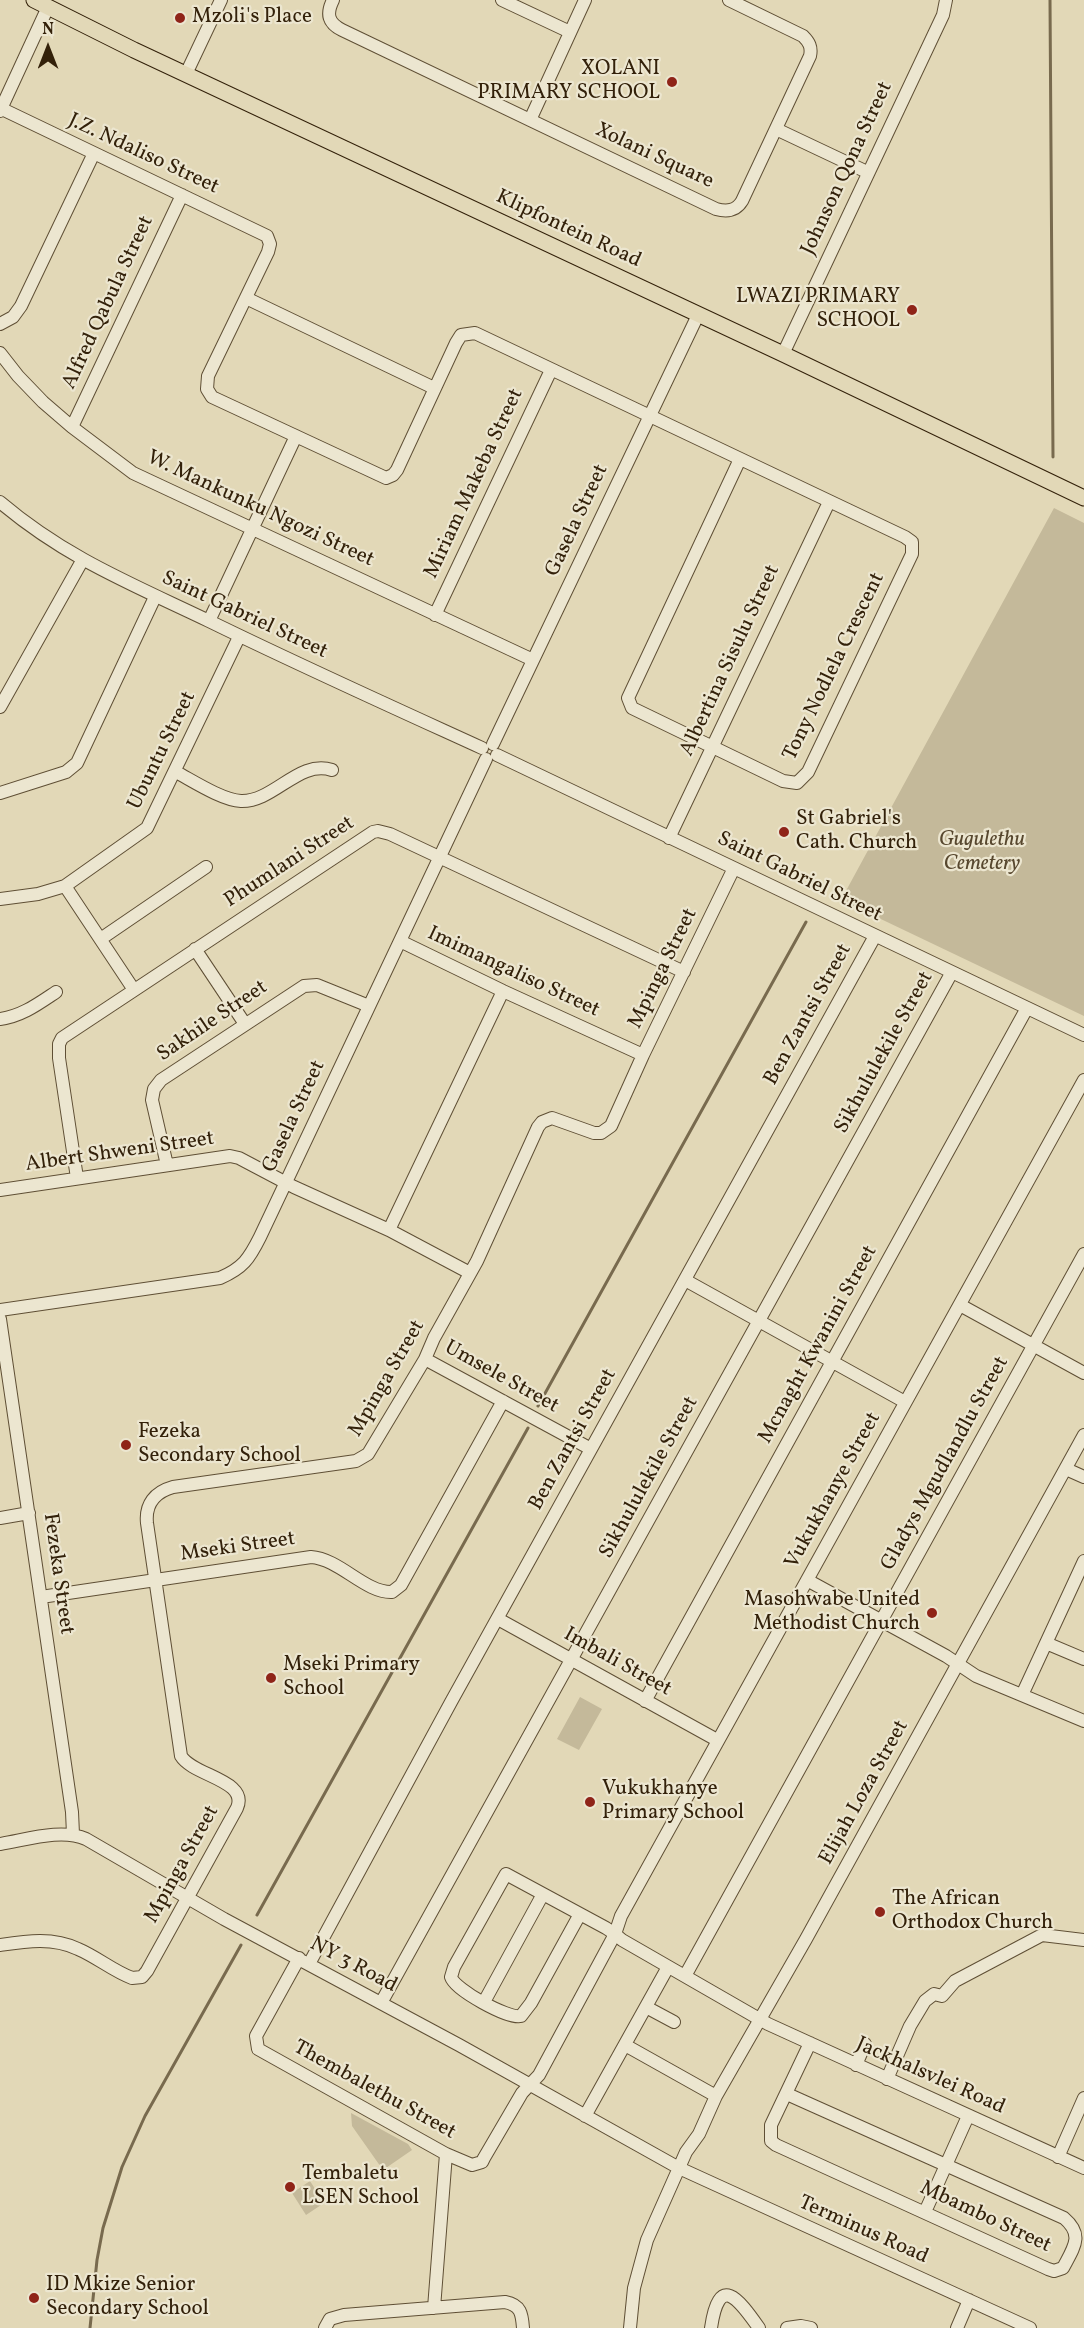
<!DOCTYPE html>
<html>
<head>
<meta charset="utf-8">
<style>
	body { margin:0 }
	#map { position:relative; width:1084px; height:2328px; overflow:hidden; background:#e2d8b7; font-family:Vollkorn,serif }
	canvas { display:block }
	.north { position:absolute; left:18px; top:18px; width:60px; height:60px; -webkit-text-stroke:4px #ece6d0; paint-order:stroke; rotate:0deg; font-size:16px; font-weight:700; line-height:24px; text-align:center; color:#33210a }
	.north::after { content:''; display:block; margin:auto; width:21px; height:27px; background:#33210a; clip-path:polygon(50% 0,100% 100%,50% 72%,0 100%) }
</style>
</head>
<body>
<div id="map">
<canvas width="1084" height="2328"></canvas>
<div class="north">N</div>
</div>
<script>
const context = document.querySelector('canvas').getContext('2d');
context.lineJoin = 'round';
function fill(path, color) {
  context.fillStyle = color;
  context.fill(path, 'evenodd');
}
function stroke(path, color, width, dash) {
  context.strokeStyle = color;
  context.lineWidth = width;
  context.lineCap = dash ? 'butt' : 'round';
  context.setLineDash(dash || []);
  context.stroke(path);
}
function drawText(font, color, halo, rows, align = 'center') {
  context.font = font + ' Vollkorn,serif';
  context.lineWidth = 4.5;
  context.setLineDash([]);
  context.textBaseline = 'middle';
  context.strokeStyle = halo;
  context.fillStyle = color;
  for (const [text, x, y, turn = 0] of rows) {
    context.save();
    context.translate(x, y);
    context.rotate((+turn || 0) * Math.PI / 180);
    context.textAlign = isNaN(turn) ? turn : align;
    if (halo) context.strokeText(text, 0, 0);
    context.fillText(text, 0, 0);
    context.restore();
  }
}
fill(new Path2D(`
	M1054 508 1084 523V1016L841 900Z
	M580 1697 602 1709 579 1750 557 1739Z
	M351 2113 408 2144 412 2150 383 2170 352 2126Z
	M310 2181 324 2203 306 2215 292 2193Z`), '#c4b99a');
stroke(new Path2D(`
	M1050 0 1053 457
	M538 1406 806 922
	M257 1915 528 1428
	M90 2328 97 2260 103 2228 122 2167 145 2116 241 1945`), '#786a4e', 3);
const minor = new Path2D(`
	M333 0C326 14 328 23 342 30L716 209C727 212 736 211 742 201L810 56C812 47 809 42 803 36L729 0
	M502 0 570 32
	M186 74 221 0
	M0 108 267 236 270 244 268 252 208 376 207 389 212 397 386 478 393 475 397 470 456 343 461 335 475 333 905 537 912 542V554L808 772 797 783 783 781 632 708 628 698 740 459
	M0 111 48 7
	M530 120 585 0
	M776 129 867 172
	M246 298 434 388
	M0 324 13 317 21 306 94 153
	M0 353 18 376 43 402 72 427 133 473 533 660
	M783 354 943 15 946 0
	M72 427 182 195
	M0 502C66 558 132 584 209 621 299 665 390 706 482 748
	M435 615 551 370
	M209 621 296 436
	M0 707 82 561
	M493 744 698 315
	M497 755 1084 1035
	M176 772C193 781 222 800 241 801 274 802 299 759 332 770
	M0 793 66 772 77 763 155 597
	M669 838 829 502
	M65 886 134 990
	M0 899 38 894 65 886 147 828 239 637
	M102 938 206 867
	M400 941 503 991 643 1055
	M195 949 245 1024
	M0 1019C22 1016 38 1004 56 992
	M1084 1080 621 1916 615 1934 622 1940 768 2024 1084 2168
	M167 1165 152 1100 154 1089 161 1080 304 986 317 985 369 1006
	M77 1178 59 1058V1044L62 1038 373 832 378 831 390 834 684 972
	M0 1190 230 1156 239 1158 294 1187 389 1230 470 1273
	M389 1230 503 991
	M685 1280 905 1402
	M960 1305 1084 1373
	M0 1310 220 1278C243 1268 249 1259 260 1237L486 759
	M0 1319 72 1812 73 1834
	M425 1359 591 1449
	M1066 1469 1084 1477
	M0 1518 29 1513
	M807 1580 946 1656 976 1676 1084 1721
	M41 1597 311 1557C340 1559 365 1593 392 1592L401 1585 503 1401
	M498 1619 717 1740
	M1046 1643 1084 1659
	M1022 1695 1084 1561
	M645 1701 1027 1008
	M0 1844C26 1840 61 1828 86 1839L224 1919 459 2045 679 2168 1030 2328
	M0 1945C27 1941 53 1937 78 1949 97 1957 113 1971 132 1978L142 1977 147 1971 237 1808C249 1780 193 1776 181 1756L147 1523C145 1504 155 1492 173 1487L356 1461 368 1454 425 1359 434 1338 477 1261 538 1127 542 1122 552 1118 594 1133H601L611 1126 643 1055 734 868
	M299 1958 256 2036 258 2049 446 2154 472 2165 482 2162 484 2158 522 2093 539 2075 615 1934 606 1928 506 1874 454 1967 451 1977C455 1990 508 2019 521 2016L531 2003 580 1914
	M309 1964 451 1702 875 936
	M685 1976 1084 1254
	M484 2002 543 1894
	M381 2003 952 972
	M646 2007 674 2022
	M625 2045 716 2096
	M856 2065 865 2044
	M887 2079 910 2026 925 2001 934 1994 942 1996 955 1981 1042 1935 1084 1940
	M787 2094 1064 2218C1084 2235 1074 2247 1063 2268L1054 2271 1048 2269 776 2145 771 2141V2125L810 2043
	M585 2116 668 1967
	M1058 2157 1084 2098
	M925 2212 968 2116
	M434 2308 446 2154
	M325 2328 330 2319 344 2315 505 2302C521 2305 522 2314 523 2328
	M630 2328 634 2288 647 2240 686 2152 699 2134 716 2096 806 1939 1084 1435
	M711 2328C719 2273 738 2298 759 2328
	M787 2328 801 2326 811 2328
	M957 2328 969 2300`);
const major = new Path2D(`
	M34 0 134 50 783 354 1084 498`);
stroke(minor, '#5f4f35', 14);
stroke(major, '#33210a', 17);
stroke(minor, '#ece6d0', 12);
stroke(major, '#e2d8b7', 15);
for (const [x, y, r, color] of [
	[180,18,6,"#8f2418"],
	[672,82,6,"#8f2418"],
	[912,310,6,"#8f2418"],
	[784,832,6,"#8f2418"],
	[126,1445,6,"#8f2418"],
	[932,1613,6,"#8f2418"],
	[271,1678,6,"#8f2418"],
	[590,1802,6,"#8f2418"],
	[880,1912,6,"#8f2418"],
	[290,2187,6,"#8f2418"],
	[34,2298,6,"#8f2418"]
]) {
  const dot = new Path2D();
  dot.arc(x, y, r, 0, 2 * Math.PI);
  context.fillStyle = color;
  context.fill(dot);
  stroke(dot, '#ece6d0', 2);
}
drawText('21px', '#33210a', '#ece6d0', [
	["Mzoli's Place",192,18],
	["XOLANI",660,70,"right"],
	["PRIMARY SCHOOL",660,94,"right"],
	["LWAZI PRIMARY",900,298,"right"],
	["SCHOOL",900,322,"right"],
	["St Gabriel's",796,820],
	["Cath. Church",796,844],
	["Fezeka",138,1433],
	["Secondary School",138,1457],
	["Masohwabe United",920,1601,"right"],
	["Methodist Church",920,1625,"right"],
	["Mseki Primary",283,1666],
	["School",283,1690],
	["Vukukhanye",602,1790],
	["Primary School",602,1814],
	["The African",892,1900],
	["Orthodox Church",892,1924],
	["Tembaletu",302,2175],
	["LSEN School",302,2199],
	["ID Mkize Senior",46,2286],
	["Secondary School",46,2310]
], 'left');
drawText('21px', '#33210a', '#ece6d0', [
	["J.Z. Ndaliso Street",143,155,25],
	["Xolani Square",654,157,25],
	["Johnson Qona Street",848,169,-65],
	["Klipfontein Road",568,230,25],
	["Alfred Qabula Street",109,303,-65],
	["Miriam Makeba Street",475,484,-65],
	["W. Mankunku Ngozi Street",260,510,25],
	["Gasela Street",578,521,-65],
	["Saint Gabriel Street",244,616,25],
	["Albertina Sisulu Street",731,661,-65],
	["Tony Nodlela Crescent",835,667,-64],
	["Ubuntu Street",163,751,-64],
	["Phumlani Street",290,863,-33],
	["Saint Gabriel Street",799,878,26],
	["Mpinga Street",664,969,-64],
	["Imimangaliso Street",513,973,25],
	["Ben Zantsi Street",809,1015,-61],
	["Sakhile Street",213,1022,-34],
	["Sikhululekile Street",885,1053,-61],
	["Gasela Street",295,1117,-65],
	["Albert Shweni Street",120,1153,-8],
	["Mcnaght Kwanini Street",819,1345,-61],
	["Umsele Street",501,1378,29],
	["Mpinga Street",388,1379,-60],
	["Ben Zantsi Street",574,1440,-61],
	["Gladys Mgudlandlu Street",946,1464,-61],
	["Sikhululekile Street",650,1478,-61],
	["Vukukhanye Street",834,1491,-61],
	["Mseki Street",238,1548,-8],
	["Fezeka Street",57,1574,82],
	["Imbali Street",617,1663,29],
	["Elijah Loza Street",865,1793,-61],
	["Mpinga Street",183,1865,-61],
	["NY 3 Road",353,1966,28],
	["Jackhalsvlei Road",930,2077,24],
	["Thembalethu Street",374,2091,29],
	["Mbambo Street",985,2218,25],
	["Terminus Road",863,2231,24]
]);
drawText('italic 21px', '#57472e', '#ece6d0', [
	["Gugulethu",982,841],
	["Cemetery",982,865]
]);
</script>
</body>
</html>
